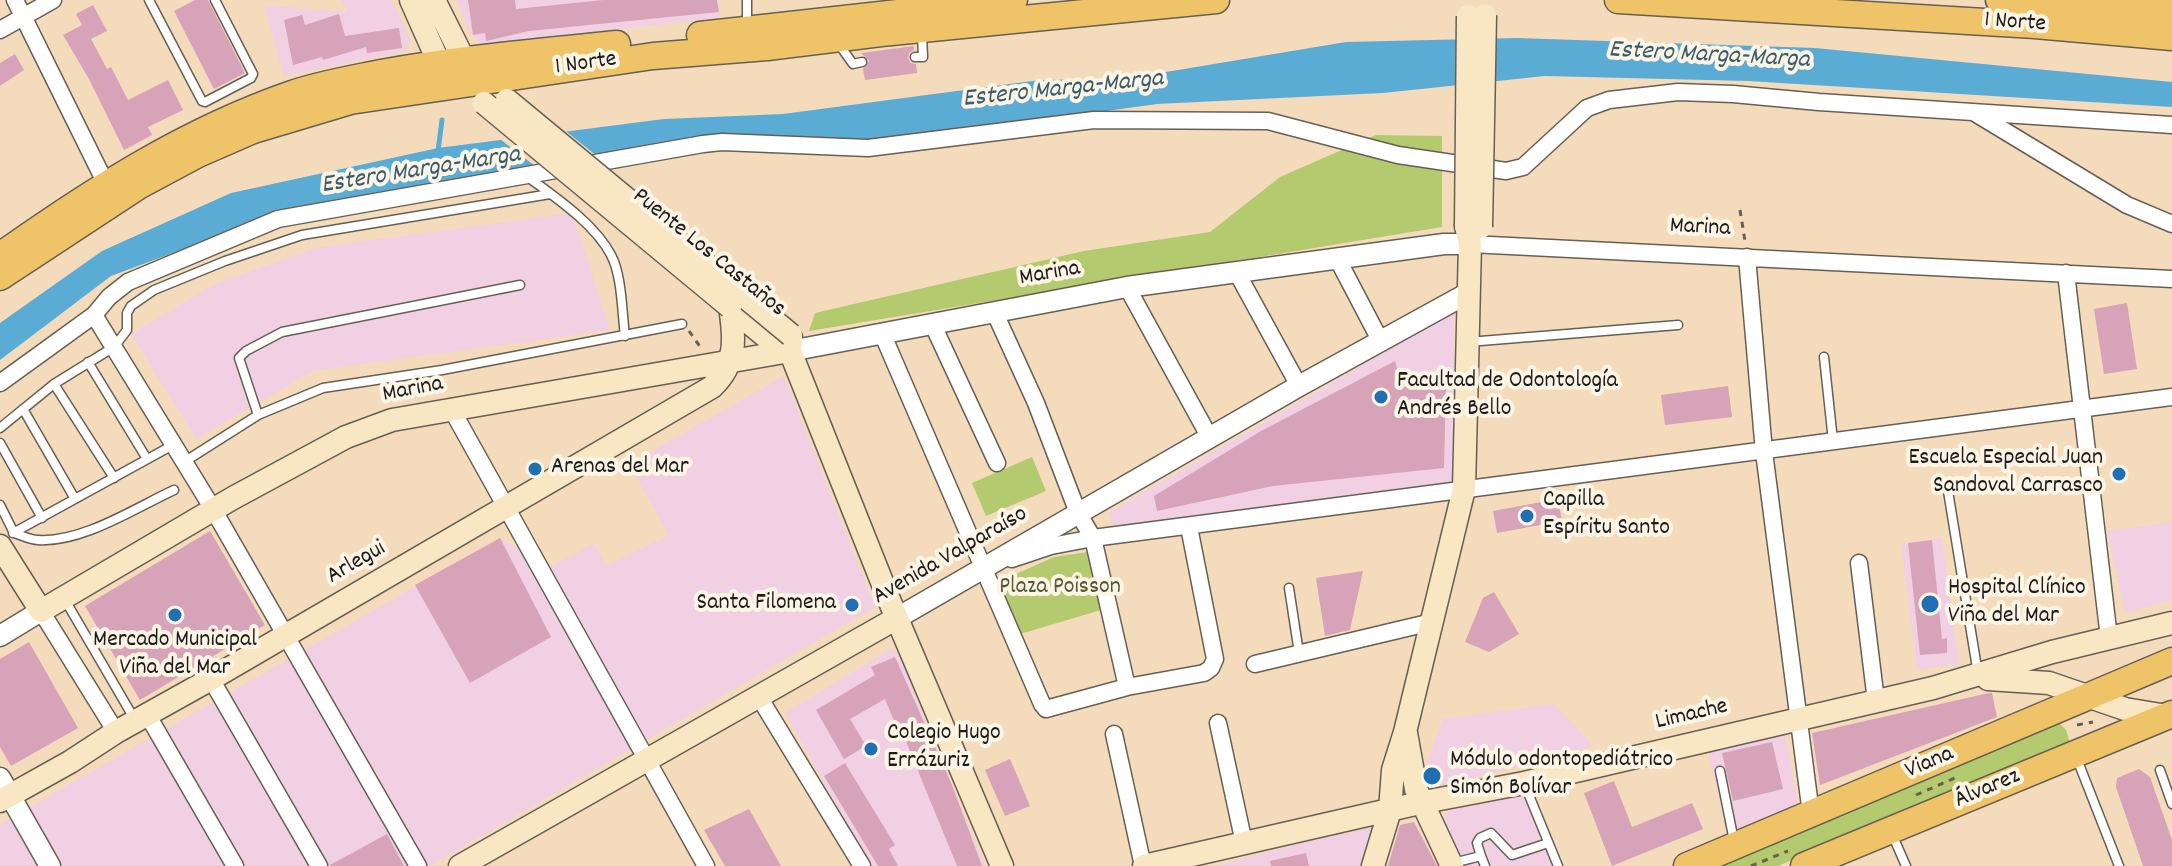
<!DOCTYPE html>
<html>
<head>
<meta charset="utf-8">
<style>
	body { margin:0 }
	canvas { display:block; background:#f3dbbc }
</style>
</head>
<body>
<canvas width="2172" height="866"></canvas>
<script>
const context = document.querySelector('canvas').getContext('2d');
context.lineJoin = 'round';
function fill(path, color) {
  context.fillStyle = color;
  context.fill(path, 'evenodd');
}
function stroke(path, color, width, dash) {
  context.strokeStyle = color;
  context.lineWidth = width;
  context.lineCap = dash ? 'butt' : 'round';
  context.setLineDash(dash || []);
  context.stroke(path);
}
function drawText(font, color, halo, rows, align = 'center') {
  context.font = font + ' Dekko,sans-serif';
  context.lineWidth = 8;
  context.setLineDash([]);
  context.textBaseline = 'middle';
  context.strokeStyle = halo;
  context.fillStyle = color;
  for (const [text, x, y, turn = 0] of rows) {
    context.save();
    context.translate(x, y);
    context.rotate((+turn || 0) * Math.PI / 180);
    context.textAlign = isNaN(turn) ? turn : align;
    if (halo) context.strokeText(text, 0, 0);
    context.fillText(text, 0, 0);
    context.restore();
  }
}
fill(new Path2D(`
	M342 0H391L411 40 406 51 284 76 264 5 347 12Z
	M457 0H719L720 18 482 44 469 31Z
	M572 213 610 330 313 371 196 439 131 334 213 285 315 248Z
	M1454 312V482L1114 526 1108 513Z
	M784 376 875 607 430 866H0V824L500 538 550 567 594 543 606 566 669 535 629 464Z
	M2172 522V600L2125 613 2107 531Z
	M1942 538 1959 664 1917 670 1901 544Z
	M889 650 898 652 985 866H871L785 713Z
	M1554 704 1594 746 1522 766 1428 788 1423 774 1443 719Z
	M1784 729 1799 809 1728 838 1707 747Z
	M1532 790 1563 866H1462L1442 821 1450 809Z
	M1378 827 1363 866H1216L1318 839Z`), '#f1d0e3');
fill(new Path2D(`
	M1376 135 1442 136V227L809 331 815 313 1084 251 1210 232 1280 177Z
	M1032 457 1046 491 986 516 972 483Z
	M1088 552 1101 610 1020 634 998 582 1054 557Z
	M2056 720 2066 730 2070 743 1778 866H1703Z`), '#b4ca6f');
fill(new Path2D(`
	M1517 38 1815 48 2172 82V107L1748 81 1545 76 1383 93 1157 104 854 146 756 134 684 140 277 214 111 276 0 360V323L102 251 231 193 438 148 664 119 783 114 1040 80 1124 79 1346 42Z`), '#5bacd5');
fill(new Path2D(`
	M562 128 603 161 544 173 496 136Z`), '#f3dbbc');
stroke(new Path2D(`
	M438 151 442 120`), '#5bacd5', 5);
fill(new Path2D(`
	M195 0H208L245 73 214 89 174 11Z
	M468 0H515L516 9 603 0H717L719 12 529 31 486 41 485 33 473 35Z
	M93 5 107 31 91 39 107 69 111 67 128 100 168 80 183 110 148 127 152 135 124 150 89 79 63 35 82 25 76 14Z
	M339 14 345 36 399 28 402 48 367 53 366 47 323 60 322 57 293 65 284 20 302 15 305 25Z
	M914 46V50L909 53 908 58 911 63 916 64 917 73 865 80 863 69 869 61 861 53Z
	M15 54 24 70 0 86V63Z
	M2127 303 2137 369 2104 374 2094 309Z
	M1395 361 1402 387 1446 386 1444 468 1273 486 1157 511 1154 496 1261 431Z
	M1728 386 1732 417 1665 425 1661 395Z
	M1558 499 1562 521 1497 533 1493 511Z
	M210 531 265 625 140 700 85 606Z
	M500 538 551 637 470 683 415 585Z
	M1932 540 1942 639 1947 638V653L1920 655 1908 543Z
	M1363 571 1350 630 1325 636 1316 578Z
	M1494 592 1519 634 1489 652 1465 642 1483 598Z
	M29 642 78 728 11 766 0 747V659Z
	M895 657 952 785 982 866H957L905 739 902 740 885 699 850 719 866 746 844 759 816 710 875 675 871 667Z
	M1989 693H1992L1997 717 1820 785 1812 733Z
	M1772 742 1783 789 1733 801 1722 753Z
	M1010 759 1030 806 1005 816 985 770Z
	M845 763 895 845 889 849 898 866H878L824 776Z
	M2139 769 2150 777 2172 840V866H2143L2116 787 2117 778Z
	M1614 781 1632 827 1692 803 1703 829 1612 866 1584 793Z
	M749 809 781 866H725L704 830Z
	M1414 822 1437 866H1388L1400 825Z
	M387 834 404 866H330V865Z
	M1306 853 1309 866H1271L1270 861Z`), '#d7a3b8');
const service = new Path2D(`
	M149 0 202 101 205 102 251 78 253 74 215 0
	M747 0V25
	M838 43 853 64 862 62
	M915 57H923L922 34
	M528 177C555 197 595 224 611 255 622 275 622 313 625 336
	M1468 342 1678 325
	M1824 357 1833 441
	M88 362 147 459
	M54 384 114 478
	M23 409 75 499
	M258 415 239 358 246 351 282 332 520 285
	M0 428 54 384 114 347 127 330V313L131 306 154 290 225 261 302 235 550 194
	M0 443 42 518
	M184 462 258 415 323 388 442 370 682 324
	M1947 485 1978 674
	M0 505 14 533C21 535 30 540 38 540 82 543 135 508 174 490
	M13 533 173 445
	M1289 588 1299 653
	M65 600 135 720
	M2077 759 2119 866
	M2160 770 2172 804
	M1720 771 1734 841
	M1524 783 1558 866
	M1892 834 1906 866
	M1481 856 1477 843 1480 838 1491 833 1512 855 1548 843
	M1453 863 1481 856 1485 866`);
const minor = new Path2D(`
	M15 0 106 184
	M0 30 53 0
	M1975 113 2127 205 2172 224
	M1470 244 2172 279
	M1747 257 1764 452 1811 814
	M1337 258 1380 340
	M1236 271 1299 386
	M2066 273 2109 638
	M1127 287 1210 438
	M994 311 1036 403 1078 513 1093 538 1127 687
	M94 315 213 509 418 866
	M932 323 997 463
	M882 333 1042 704 1046 709 1127 687 1204 673 1211 668 1215 659 1189 527
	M0 383 94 315 109 297 128 282 278 219 703 144 722 142 868 148 1094 120 1268 121 1398 155 1506 171 1523 167 1587 108 1609 100 1678 92 1733 94 1819 102 2172 125
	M452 410 706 866
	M1012 559 1051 546 1093 538 2172 397
	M1859 563 1876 701
	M41 611 116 732
	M1255 664 1432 622
	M211 679 319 866
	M759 697 862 866
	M147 714 235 866
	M1218 723 1244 843
	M1114 734 1143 866`);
const tertiary = new Path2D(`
	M790 351 1127 287 1444 244H1470
	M897 618 1299 386 1468 293
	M0 636 41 611
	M0 778 50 866`);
const secondary = new Path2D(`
	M411 0 439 63 451 75
	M434 0 464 60 476 71
	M730 307 770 340 790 351
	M791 338 790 351 890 602 1002 866
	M0 546 41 611 233 498 346 437 392 420 790 351
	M1988 679 2049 683 2125 709 2167 716
	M1406 733 1416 789 1452 866
	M0 801 70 762 116 732 211 679 712 387C737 363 735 339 730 307
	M460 866 897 618
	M1144 866 1424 802 1524 783 1933 688 2052 652 2172 623
	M1373 866 1390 810 1393 770 1405 732 1464 489 1470 244 1466 226`);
const primary = new Path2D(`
	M1618 0 2035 25 2172 37
	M1999 0 2172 12
	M700 35 1014 0
	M0 256C92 191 185 131 292 94 321 84 352 79 381 73 459 59 538 52 617 44
	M0 277 140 185 198 154 253 130 350 101 653 56 767 47 881 33 1216 0
	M1687 866 2172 661
	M1804 866 2172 714`);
stroke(service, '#675f54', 11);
stroke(minor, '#675f54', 19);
stroke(tertiary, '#675f54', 23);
stroke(secondary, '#675f54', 25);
stroke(primary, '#675f54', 29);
stroke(new Path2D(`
	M1740 210 1745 241
	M689 331 701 348
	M2077 725 2093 722
	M1916 795 1957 777
	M1751 866 1788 851`), '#675f54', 3, [6, 6]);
stroke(service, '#fff', 8);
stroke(minor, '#fff', 16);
stroke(tertiary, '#fff', 20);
stroke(secondary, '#f9e7c3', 22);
stroke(primary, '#efc469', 26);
const secondaryBridge = new Path2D(`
	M507 100 791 335
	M484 103 730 307
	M1466 226 1468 16
	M1481 227 1485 15`);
stroke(secondaryBridge, '#675f54', 25, []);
stroke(secondaryBridge, '#f9e7c3', 22);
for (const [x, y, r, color] of [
	[1381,397,8,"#1f6fb2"],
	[535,469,8,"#1f6fb2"],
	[2119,474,8,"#1f6fb2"],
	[1527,516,8,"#1f6fb2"],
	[1930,604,10,"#1f6fb2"],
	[852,605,8,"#1f6fb2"],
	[175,615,8,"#1f6fb2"],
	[871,749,8,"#1f6fb2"],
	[1432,776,10,"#1f6fb2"]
]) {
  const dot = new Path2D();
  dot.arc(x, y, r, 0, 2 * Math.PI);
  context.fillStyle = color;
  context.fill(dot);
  stroke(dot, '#fcf5e5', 3);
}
drawText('24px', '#1c1c1c', '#fcf5e5', [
	["1 Norte",2015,24,4],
	["1 Norte",586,65,-8],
	["Marina",1700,229,3],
	["Puente Los Castaños",708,254,39],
	["Marina",1050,275,-10],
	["Marina",413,391,-11],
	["Avenida Valparaíso",951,557,-30],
	["Arlegui",357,564,-30],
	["Limache",1692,716,-13],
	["Viana",1930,764,-23],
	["Álvarez",1988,790,-23]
]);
drawText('24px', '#1c1c1c', '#fcf5e5', [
	["Facultad de Odontología",1397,383],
	["Andrés Bello",1397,411],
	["Escuela Especial Juan",2103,460,"right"],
	["Sandoval Carrasco",2103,488,"right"],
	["Arenas del Mar",551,469],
	["Capilla",1543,502],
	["Espíritu Santo",1543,530],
	["Hospital Clínico",1948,590],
	["Viña del Mar",1948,618],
	["Santa Filomena",836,605,"right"],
	["Mercado Municipal",175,642,"center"],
	["Viña del Mar",175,670,"center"],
	["Colegio Hugo",887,735],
	["Errázuriz",887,763],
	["Módulo odontopediátrico",1450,762],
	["Simón Bolívar",1450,790]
], 'left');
drawText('24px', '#515939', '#fcf5e5', [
	["Plaza Poisson",1060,589]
]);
drawText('italic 26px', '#385d6f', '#fcf5e5', [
	["Estero Marga-Marga",1709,57,3],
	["Estero Marga-Marga",1063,91,-6],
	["Estero Marga-Marga",421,172,-9]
]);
</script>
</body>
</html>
